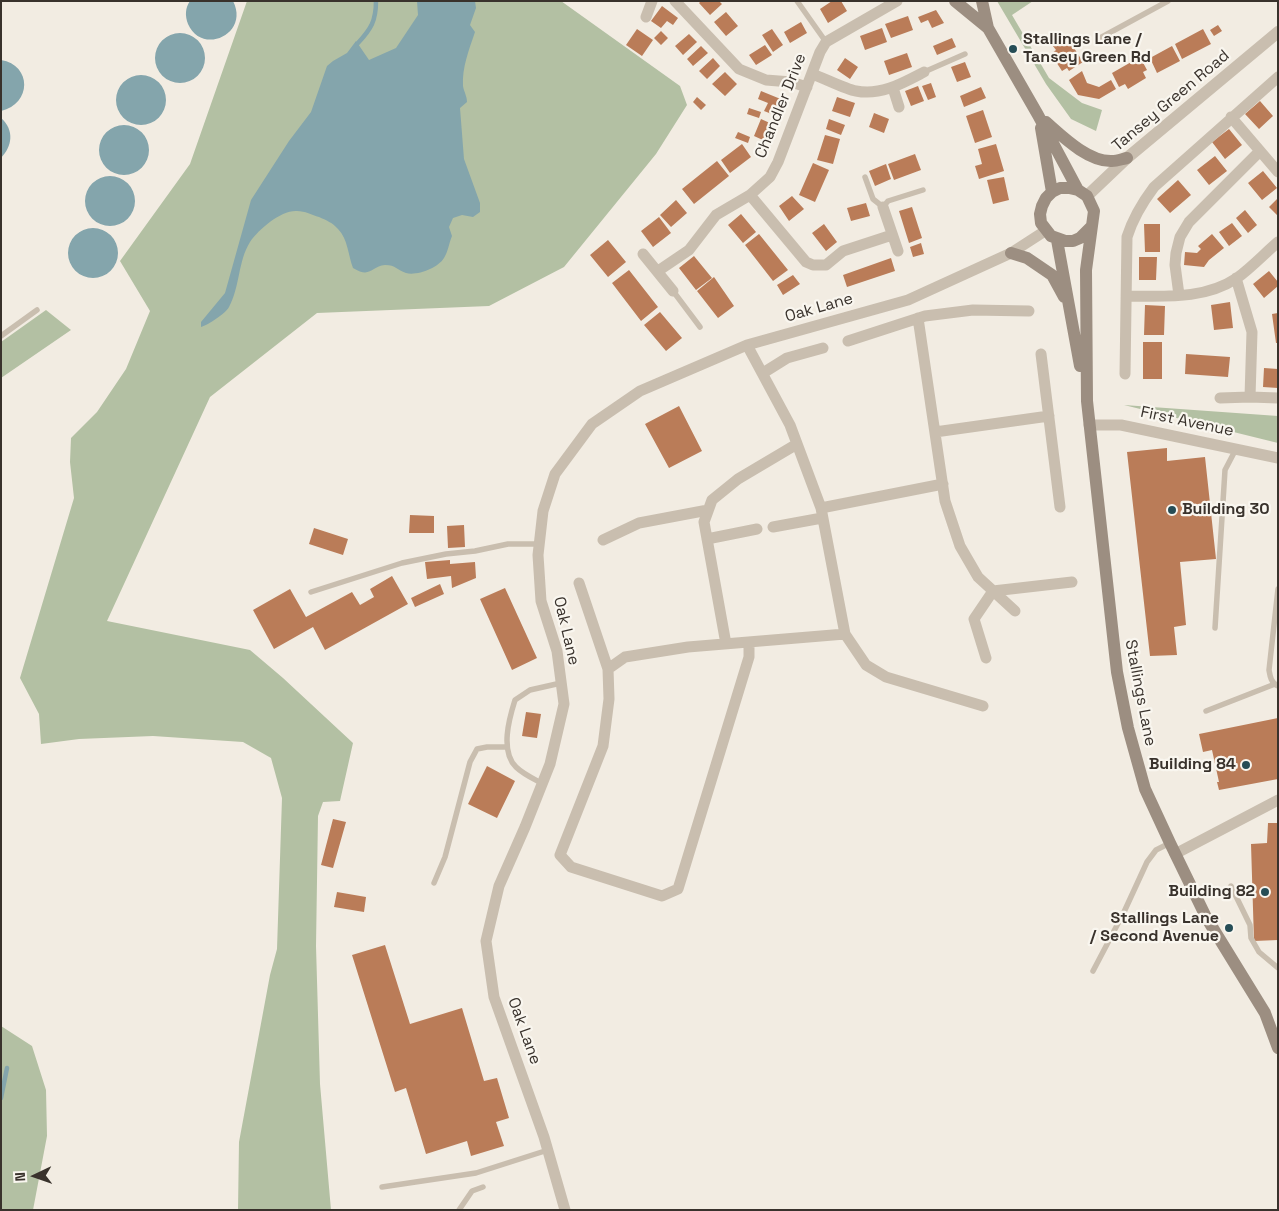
<!DOCTYPE html>
<html>
<head>
<meta charset="utf-8">
<style>
	body { margin:0 }
	#map { position:relative; width:1279px; height:1211px; overflow:hidden; background:#f2ece2; font-family:"Space Grotesk",sans-serif }
	canvas { display:block }
	.frame { position:absolute; inset:0; border:2px solid #39322c; pointer-events:none }
	.north { position:absolute; left:10px; top:1151px; width:50px; height:50px; -webkit-text-stroke:4px #f9f6ef; paint-order:stroke; rotate:267deg; font-size:14px; font-weight:700; line-height:20px; text-align:center; color:#39322c }
	.north::after { content:''; display:block; margin:auto; width:18px; height:22px; background:#39322c; clip-path:polygon(50% 0,100% 100%,50% 72%,0 100%) }
</style>
</head>
<body>
<div id="map">
<canvas width="1279" height="1211"></canvas>
<div class="frame"></div>
<div class="north">N</div>
</div>
<script>
const context = document.querySelector('canvas').getContext('2d');
context.lineJoin = 'round';
function fill(path, color) {
  context.fillStyle = color;
  context.fill(path, 'evenodd');
}
function stroke(path, color, width, dash) {
  context.strokeStyle = color;
  context.lineWidth = width;
  context.lineCap = dash ? 'butt' : 'round';
  context.setLineDash(dash || []);
  context.stroke(path);
}
function drawText(font, color, halo, rows, align = 'center') {
  context.font = font + ' "Space Grotesk",sans-serif';
  context.lineWidth = 4.5;
  context.setLineDash([]);
  context.textBaseline = 'middle';
  context.strokeStyle = halo;
  context.fillStyle = color;
  for (const [text, x, y, turn = 0] of rows) {
    context.save();
    context.translate(x, y);
    context.rotate((+turn || 0) * Math.PI / 180);
    context.textAlign = isNaN(turn) ? turn : align;
    if (halo) context.strokeText(text, 0, 0);
    context.fillText(text, 0, 0);
    context.restore();
  }
}
fill(new Path2D(`
	M247 1H561L680 86 687 105 656 154 564 267 489 306 317 313 210 397 107 621 250 650 283 678 353 743 340 801 323 802 318 816 316 946 320 1084 331 1210H238L239 1142 270 975 277 949 282 798 271 758 243 742 153 736 79 739 41 744 39 714 20 678 74 498 70 462 71 438 97 412 126 369 150 311 120 261 190 164Z
	M997 1H1033L1012 15 1049 78 1082 103 1102 110 1096 131 1071 119 1046 84Z
	M46 310 71 330 1 378V342Z
	M1124 405 1278 416V443Z
	M1 1026 32 1046 46 1090 47 1136 33 1210H1Z`), '#b3c0a3');
fill(new Path2D(`
	M190 1H233C250 34 202 56 188 24 185 16 185 8 190 1Z
	M417 1H475L476 8 470 25 475 32C469 50 462 67 463 86 464 92 467 96 467 102L460 108 464 159 480 203V212L473 217 462 215 453 218 449 227 452 236C449 243 448 252 444 258 438 268 417 276 406 273 397 270 396 265 385 265 371 266 371 279 353 268 348 255 348 239 338 229 333 223 326 220 319 217 312 215 305 211 297 211 281 210 259 229 250 242 238 261 240 287 229 307 226 313 208 325 201 327V322L225 293 251 200 289 141 311 112 327 66 333 61 347 53 356 41 369 60 396 48 418 15Z
	M155 58a25 25 0 1 1 50 0a25 25 0 1 1-50 0Z
	M1 60C32 65 32 104 1 111Z
	M116 100a25 25 0 1 1 50 0a25 25 0 1 1-50 0Z
	M1 118C15 130 12 147 1 158Z
	M99 150a25 25 0 1 1 50 0a25 25 0 1 1-50 0Z
	M85 201a25 25 0 1 1 50 0a25 25 0 1 1-50 0Z
	M68 253a25 25 0 1 1 50 0a25 25 0 1 1-50 0Z`), '#84a5ac');
stroke(new Path2D(`
	M358 43C371 29 376 21 376 1
	M1 1098 7 1068`), '#84a5ac', 4.5);
fill(new Path2D(`
	M701 1H719L722 4 710 15 699 3Z
	M832 1H841L847 11 828 23 820 9Z
	M662 6 678 18 673 25 667 21 661 28 651 21Z
	M936 10 944 23 932 28 928 20 921 23 918 17Z
	M726 12 738 26 726 36 714 22Z
	M908 16 913 30 891 38 885 24Z
	M801 22 807 33 790 43 784 32Z
	M1218 25 1222 31 1214 36 1210 30Z
	M882 28 887 42 865 50 860 36Z
	M637 29 653 40 642 56 626 45Z
	M772 29 783 45 773 52 762 35Z
	M1203 29 1211 44 1182 59 1175 44Z
	M661 31 668 38 661 45 654 38Z
	M689 34 697 42 683 55 675 46Z
	M1067 37 1083 62 1069 71 1067 68 1062 71 1051 54 1056 50 1053 46Z
	M952 38 956 47 937 55 933 46Z
	M765 45 772 55 756 65 749 55Z
	M701 46 708 53 693 66 687 59Z
	M1172 46 1180 61 1157 73 1150 58Z
	M907 53 912 67 889 75 884 61Z
	M1140 57 1147 70 1143 72 1146 78 1128 89 1125 84 1119 87 1112 73Z
	M713 58 720 66 707 79 699 71Z
	M845 58 858 67 850 79 837 70Z
	M965 62 971 77 957 82 951 67Z
	M1082 71 1087 83 1099 87 1111 80 1116 89 1099 99 1078 95 1069 80Z
	M725 72 737 84 725 96 712 84Z
	M931 83 936 97 928 100 922 86Z
	M918 86 924 101 911 106 905 91Z
	M981 87 986 98 964 107 960 96Z
	M761 91 783 100 777 116 764 111 768 103 758 99Z
	M697 97 706 105 701 110 693 102Z
	M837 97 855 103 850 117 832 111Z
	M1260 101 1273 116 1259 129 1245 114Z
	M749 108 761 112 759 118 747 114Z
	M983 110 992 137 975 143 966 116Z
	M874 113 889 119 884 133 869 127Z
	M761 119 772 124 765 141 754 136Z
	M829 119 845 125 841 135 826 129Z
	M1229 129 1242 145 1225 159 1212 142Z
	M738 132 750 137 748 143 735 138Z
	M825 135 840 139 833 164 817 160Z
	M742 144 751 157 730 173 721 160Z
	M996 144 1004 171 979 179 975 166 982 164 978 149Z
	M915 154 921 170 894 180 888 164Z
	M1215 156 1227 171 1209 185 1197 170Z
	M717 161 729 176 694 204 682 189Z
	M813 163 829 170 815 202 799 195Z
	M886 164 891 179 875 186 869 171Z
	M1263 171 1277 188 1262 200 1248 183Z
	M1004 177 1009 200 993 204 987 180Z
	M1178 180 1191 195 1170 213 1157 199Z
	M792 196 804 209 789 221 779 206Z
	M1278 198V216L1269 207Z
	M676 200 687 213 671 227 660 215Z
	M866 203 870 216 851 221 847 208Z
	M912 207 922 238 909 243 899 211Z
	M1245 210 1257 225 1248 233 1236 218Z
	M741 214 756 232 743 243 728 225Z
	M659 217 671 233 653 247 641 231Z
	M1232 223 1242 236 1229 246 1219 232Z
	M824 224 837 242 826 251 812 233Z
	M1144 224H1160V252H1145Z
	M759 234 788 270 773 281 745 245Z
	M1212 234 1224 248 1209 260 1204 267 1184 265 1185 252 1197 253 1201 249 1198 246Z
	M608 240 626 262 608 277 590 255Z
	M921 243 924 254 913 257 910 247Z
	M694 256 712 278 696 290 679 268Z
	M1139 257H1157L1156 280H1139Z
	M891 258 895 271 847 287 843 275Z
	M629 270 658 307 641 321 612 283Z
	M1269 271 1278 282V286L1264 298 1253 284Z
	M793 275 800 284 783 295 777 285Z
	M714 277 734 306 718 318 697 291Z
	M1230 302 1233 328 1214 330 1211 305Z
	M1145 305 1165 306 1164 335H1144Z
	M660 312 682 338 666 351 644 325Z
	M1278 313V343H1276L1272 314Z
	M1143 342H1162V379H1143Z
	M1186 354 1230 357 1228 377 1185 374Z
	M1264 368 1278 369V388L1263 387Z
	M679 406 702 451 669 468 645 424Z
	M1167 448V461L1205 457 1216 559 1180 562 1186 625 1174 627 1177 655 1150 656 1127 452Z
	M410 515 434 516V533H409Z
	M464 525 465 547 448 548 447 526Z
	M314 528 348 539 343 555 309 544Z
	M450 560V564L475 562 476 578 452 588 451 576 427 579 425 562Z
	M392 576 408 604 325 650 313 627 274 649 253 610 290 589 306 617 352 592 360 605 374 597 370 589Z
	M440 584 444 594 415 607 411 598Z
	M505 588 537 658 512 670 480 599Z
	M526 712 541 714 537 738 522 736Z
	M1278 718V779L1219 790 1217 782H1219L1212 750 1203 752 1199 734Z
	M487 766 515 781 497 818 468 804Z
	M333 819 346 822 333 868 321 865Z
	M1268 823H1278V940L1254 941 1251 844 1267 843Z
	M337 892 366 897 364 912 334 907Z
	M385 945 410 1024 462 1008 484 1081 497 1078 509 1118 496 1122 504 1146 471 1156 467 1141 426 1154 406 1088 395 1092 352 955Z`), '#ba7c58');
stroke(new Path2D(`
	M797 1 826 42
	M1100 38 1168 1
	M924 72 965 54
	M865 177 873 199 883 207 888 201 923 190
	M673 291 700 327
	M1 336 37 310
	M1278 589 1269 670C1270 676 1271 683 1278 686
	M311 592 402 563 446 554 475 551 508 544H539
	M1215 628 1225 470 1236 449
	M1206 711 1275 684
	M543 784C534 779 523 774 516 767 500 751 509 719 515 700L530 690 561 683
	M434 883 445 857 470 762 477 749 487 747H506
	M1231 886 1250 925 1251 938 1259 952 1278 968
	M1093 971 1124 912 1147 862 1156 850 1170 843
	M382 1187 476 1173 548 1150
	M459 1210 472 1191 483 1187`), '#c9beaf', 5.5);
stroke(new Path2D(`
	M675 1 739 69 766 80 791 82 807 87
	M646 17 652 1
	M812 74C824 78 845 89 856 91 881 96 903 83 924 72
	M893 88 899 107
	M1231 117 1278 172
	M750 195 806 262 813 265H826L843 251 892 235
	M883 207 898 251
	M643 254 673 291
	M658 271 689 250 716 215 750 195 770 177 778 162 820 52 826 42 897 1
	M1236 278 1252 332 1250 397
	M1179 295 1175 265 1176 253 1180 237 1189 222 1260 151
	M1127 296C1164 296 1204 300 1237 278 1251 268 1264 254 1278 242
	M918 318 945 501 960 546 978 577 1015 611
	M848 341 925 316 973 310 1029 311
	M747 345 790 425 821 508 845 634 866 665 886 677 983 706
	M1041 354 1060 507
	M763 373 787 358 823 348
	M1125 374 1127 237C1133 218 1142 203 1154 187L1278 77
	M1220 398 1250 397 1278 398
	M1089 425H1121L1278 458
	M935 432 1049 416
	M821 508 943 484
	M773 527 822 518
	M707 539 757 529
	M603 540 639 523 708 510
	M579 583 608 669
	M749 642V657L678 889 662 896 571 867 560 855 603 746 609 699 608 669 625 657 688 647 845 634
	M726 644 704 522 712 500 738 479 797 444
	M986 658 974 619 993 591 1072 582
	M1175 854 1278 800
	M565 1210 544 1137 494 997 486 941 499 886 525 827 550 764 564 704 557 651 541 601 538 555 543 511 555 474 592 424 640 391 747 345 908 300 1011 253 1045 231`), '#c9beaf', 11);
stroke(new Path2D(`
	M1087 196 1127 158 1278 32`), '#c9beaf', 12);
stroke(new Path2D(`
	M955 1 988 28
	M982 1 988 28 1038 115 1078 190
	M1046 122C1062 136 1088 162 1112 161 1117 161 1122 159 1127 158
	M1041 128 1052 192
	M1091 227 1080 238 1073 241H1065L1051 236 1041 223 1040 214 1042 206 1046 198 1052 192 1060 188H1069L1078 190 1087 196 1094 211 1086 270 1087 401 1117 672 1128 728 1145 789 1170 843 1206 917 1265 1013 1278 1048
	M1057 240 1080 366
	M1011 253 1027 258 1052 275 1064 297`), '#9c8e81', 12);
for (const [x, y, r, color] of [
	[1013,49,5,"#264d56"],
	[1172,510,5,"#264d56"],
	[1246,765,5,"#264d56"],
	[1265,892,5,"#264d56"],
	[1229,928,5,"#264d56"]
]) {
  const dot = new Path2D();
  dot.arc(x, y, r, 0, 2 * Math.PI);
  context.fillStyle = color;
  context.fill(dot);
  stroke(dot, '#f9f6ef', 2);
}
drawText('bold 16px', '#39322c', '#f9f6ef', [
	["Stallings Lane /",1023,40,"left"],
	["Tansey Green Rd",1023,58,"left"],
	["Building 30",1182,510,"left"],
	["Building 84",1236,765],
	["Building 82",1255,892],
	["Stallings Lane",1219,919],
	["/ Second Avenue",1219,937]
], 'right');
drawText('16px', '#39322c', '#f9f6ef', [
	["Tansey Green Road",1171,101,-40],
	["Chandler Drive",781,106,-68],
	["Oak Lane",819,308,-16],
	["First Avenue",1187,422,12],
	["Oak Lane",566,631,77],
	["Stallings Lane",1140,693,79],
	["Oak Lane",524,1031,70]
]);
</script>
</body>
</html>
